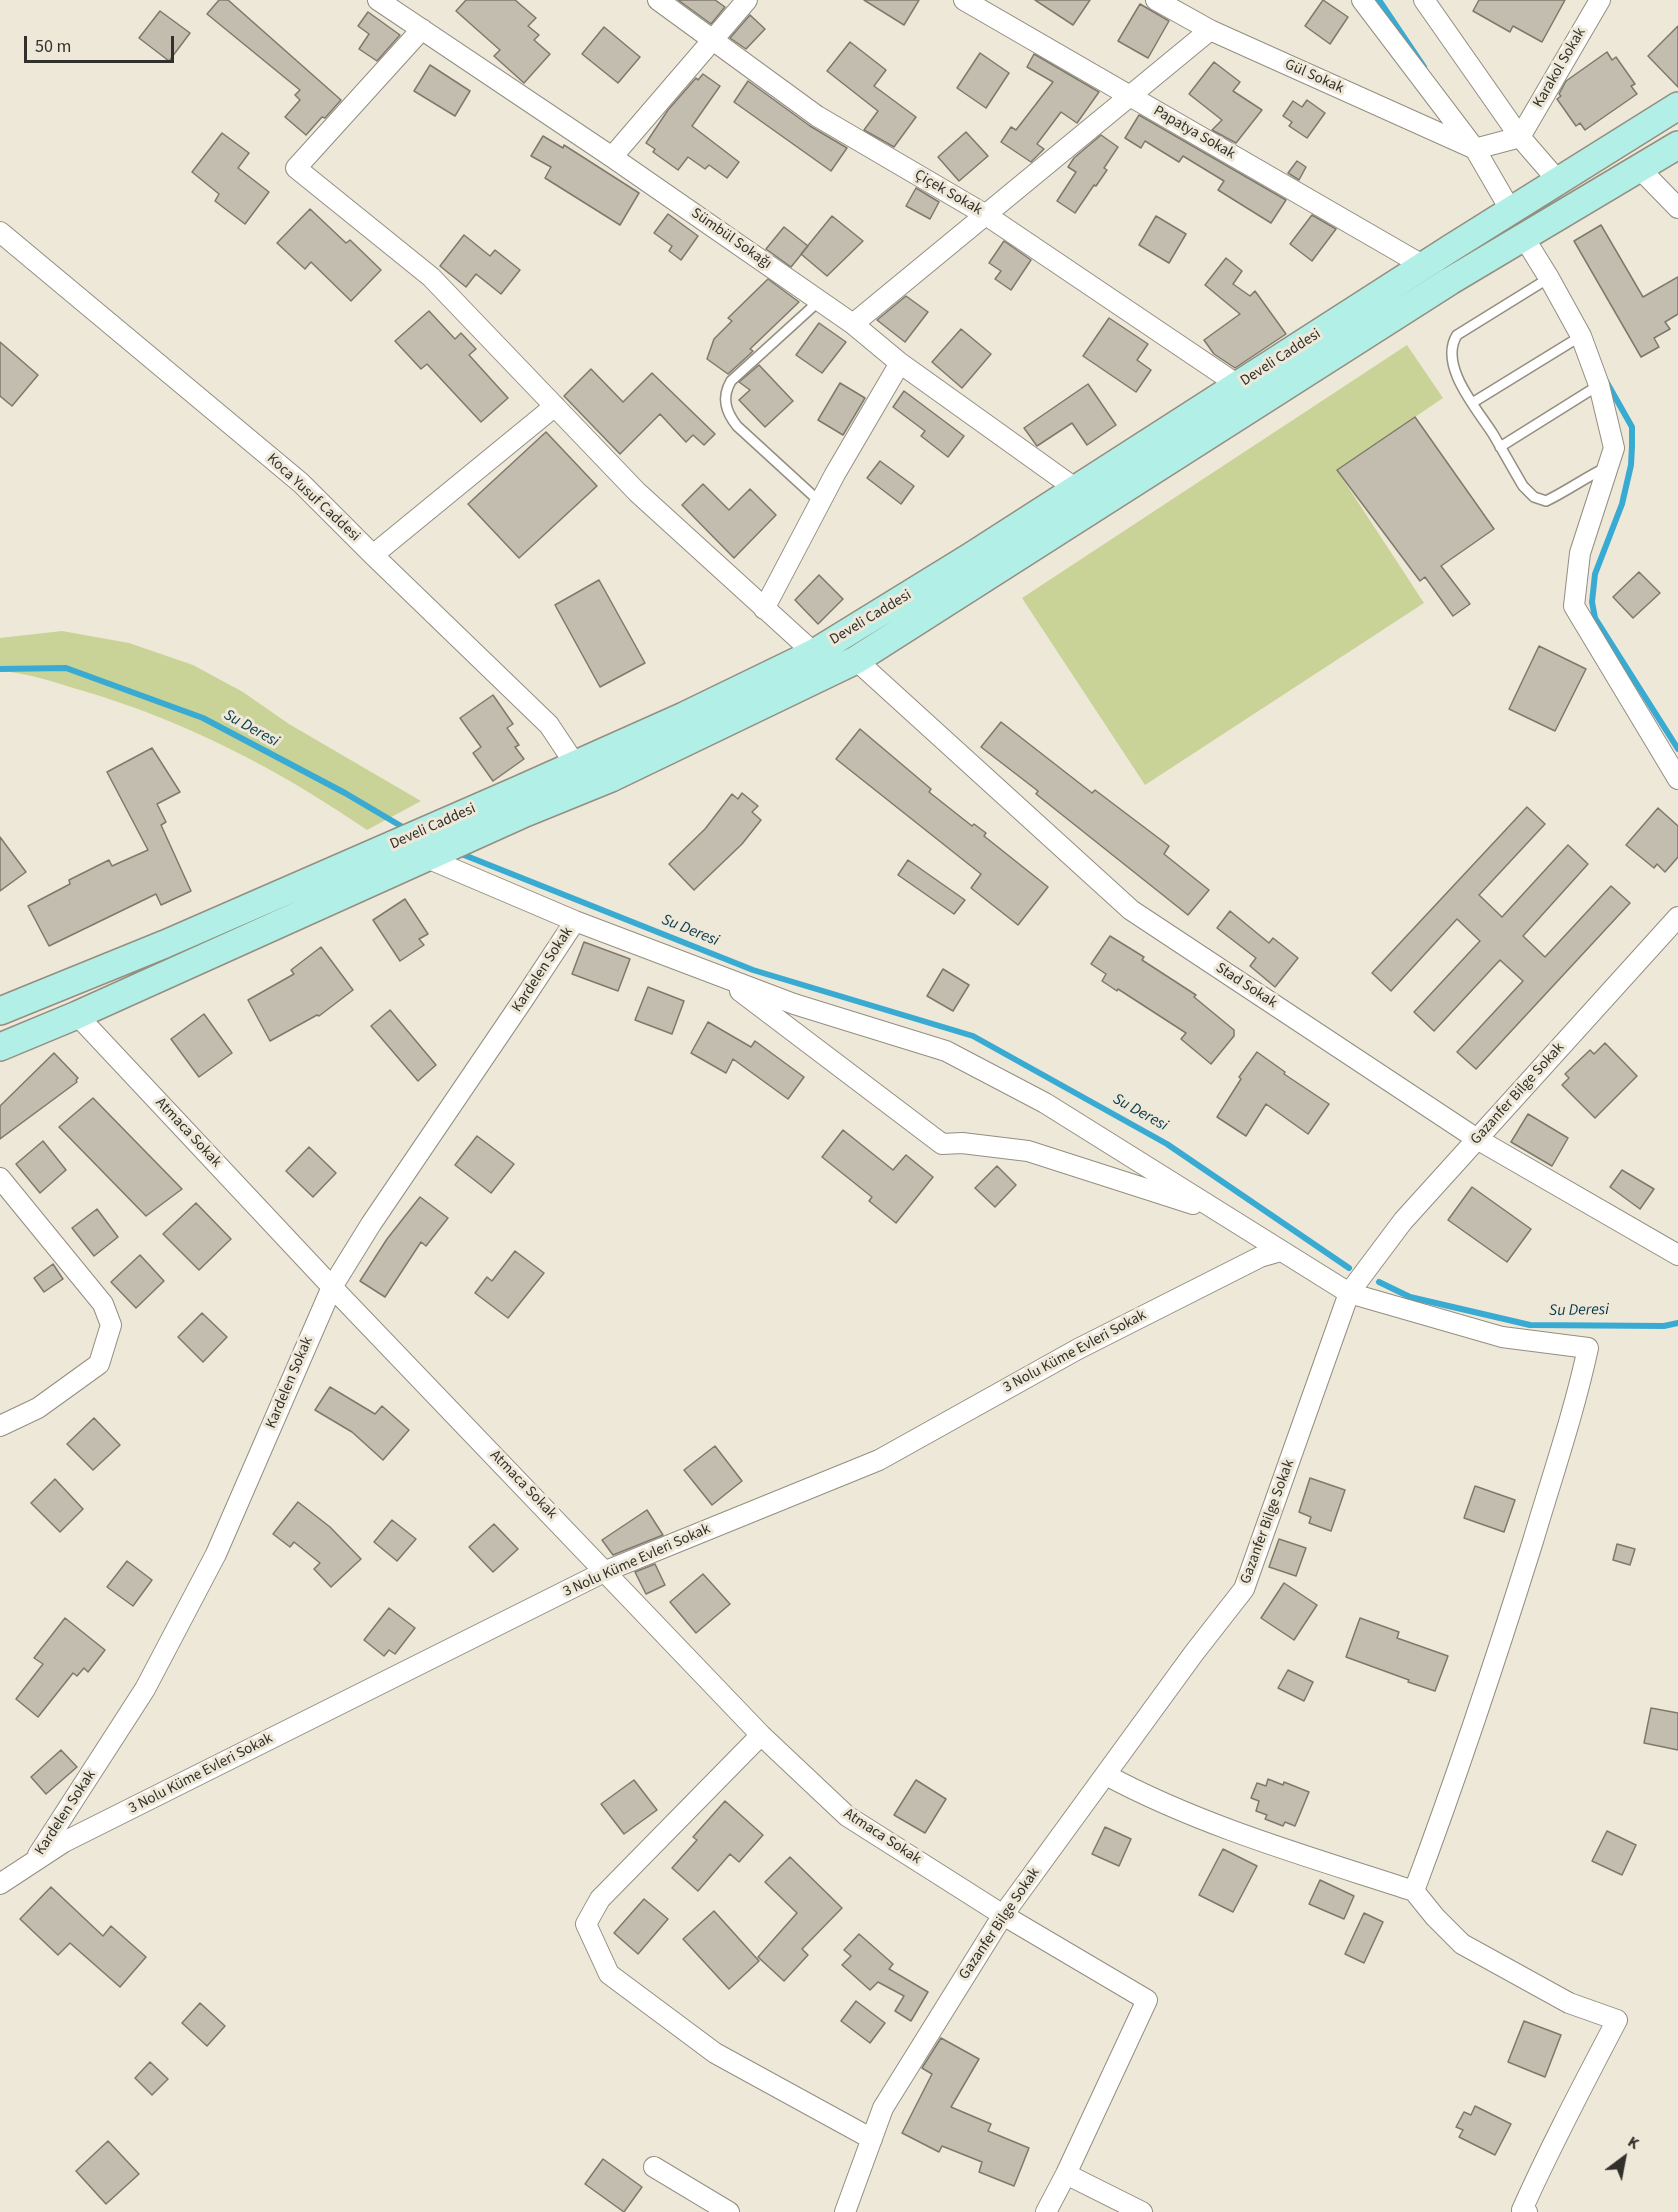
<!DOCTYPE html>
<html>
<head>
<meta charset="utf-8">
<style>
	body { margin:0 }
	#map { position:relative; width:1678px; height:2212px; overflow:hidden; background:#eee8d9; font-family:"Source Sans 3",sans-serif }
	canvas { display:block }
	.north { position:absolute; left:1594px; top:2128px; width:60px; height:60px; -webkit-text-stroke:4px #eee8d9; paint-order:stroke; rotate:32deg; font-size:16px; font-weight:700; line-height:24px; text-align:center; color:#32302a }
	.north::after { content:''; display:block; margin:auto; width:21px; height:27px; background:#32302a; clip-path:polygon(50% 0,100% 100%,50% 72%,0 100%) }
	.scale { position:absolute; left:24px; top:36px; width:150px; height:27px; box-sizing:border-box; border:3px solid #32302a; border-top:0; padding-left:8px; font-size:18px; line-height:21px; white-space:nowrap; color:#32302a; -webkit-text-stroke:4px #eee8d9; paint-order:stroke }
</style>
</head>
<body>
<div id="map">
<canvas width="1678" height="2212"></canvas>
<div class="north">K</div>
<div class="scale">50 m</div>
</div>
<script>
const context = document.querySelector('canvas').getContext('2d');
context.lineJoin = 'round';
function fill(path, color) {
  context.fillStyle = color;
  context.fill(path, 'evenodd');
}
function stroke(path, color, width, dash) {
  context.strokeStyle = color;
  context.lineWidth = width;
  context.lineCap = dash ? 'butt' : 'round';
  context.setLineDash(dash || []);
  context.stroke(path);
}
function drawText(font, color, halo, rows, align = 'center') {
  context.font = font + ' "Source Sans 3",sans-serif';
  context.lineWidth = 6;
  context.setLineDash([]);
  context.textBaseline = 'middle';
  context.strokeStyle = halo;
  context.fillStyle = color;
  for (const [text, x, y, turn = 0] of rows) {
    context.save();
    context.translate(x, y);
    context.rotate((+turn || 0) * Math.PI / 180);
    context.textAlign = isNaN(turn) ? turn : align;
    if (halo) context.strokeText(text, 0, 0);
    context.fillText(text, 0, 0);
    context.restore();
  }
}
fill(new Path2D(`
	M1407 345 1443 398 1337 470 1424 603 1145 785 1022 598Z
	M62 631 129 643 193 665 243 692 289 724 421 801 367 830C278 769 184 720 80 690 54 682 28 673 0 671V638Z`), '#cad397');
stroke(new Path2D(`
	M1379 0 1424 67
	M1606 381 1632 427V446L1631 465 1622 504 1595 574 1592 602 1595 618 1678 749
	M0 669 66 668 203 718 345 793 406 829
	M459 853 753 970 973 1036 1167 1144 1349 1268
	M1379 1282 1410 1297 1530 1325 1664 1326 1678 1323`), '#39abd3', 6);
const building = new Path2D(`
	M219 0H228L341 100 325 118 322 117 306 135 285 117 300 100 295 95 300 90 207 14Z
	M466 0H515L536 18 528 26 539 35 534 40 550 54 524 83 494 56 500 50 456 11Z
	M678 0H715L725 7 711 24Z
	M864 0H919L904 25Z
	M1035 0H1090L1073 25Z
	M1323 0 1348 17 1330 44 1305 26Z
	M1479 0H1565L1542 42 1513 26 1510 32 1473 11Z
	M1140 4 1169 21 1148 58 1118 41Z
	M160 11 190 33 169 61 139 38Z
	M368 12 400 35 377 61 359 49 369 34 358 26Z
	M750 15 765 29 746 49 730 38Z
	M1678 26V87L1648 56Z
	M604 27 640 57 618 83 582 54Z
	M850 42 886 70 874 86 916 117 894 147 864 130 878 111 827 71Z
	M1607 52 1612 60 1616 57 1635 84 1631 86 1637 94 1585 130 1580 123 1576 126 1557 99 1561 96 1559 94 1566 81Z
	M980 53 1009 73 986 108 957 88Z
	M1034 54 1099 92 1077 123 1061 112 1037 144 1044 149 1031 162 1001 142 1011 127 1016 130 1053 82 1027 67Z
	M1214 62 1240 82 1233 91 1262 110 1236 143 1212 130 1222 120 1189 94Z
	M430 65 470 91 455 116 414 91Z
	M703 74 720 86 692 126 739 162 727 178 709 165 705 169 688 157 678 170 653 152 655 149 646 143 668 110 696 78 698 80Z
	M748 81 810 126 847 148 831 171 734 102Z
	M1307 100 1325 113 1307 138 1289 126 1292 122 1283 116 1293 101 1302 107Z
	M1139 115 1286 200 1271 223 1218 190 1224 181 1183 156 1179 162 1145 141 1141 148 1125 138Z
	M966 132 988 156 959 181 938 157Z
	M222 133 249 153 238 168 269 192 245 224 215 201 219 194 192 172Z
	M1101 135 1118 147 1104 168 1107 170 1096 186 1094 185 1075 213 1057 201 1076 172 1068 167 1074 158Z
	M543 136 563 148 564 145 639 193 620 225 545 178 551 167 531 156Z
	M1297 161 1306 167 1299 180 1288 173Z
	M916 188 939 202 930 219 906 206Z
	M310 209 346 243 350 240 381 270 351 301 311 262 305 269 277 243Z
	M668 214 698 236 681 260 669 251 672 246 654 233Z
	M1312 215 1336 229 1312 261 1290 244Z
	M832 216 863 241 827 276 801 254Z
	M1156 216 1186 234 1169 263 1139 245Z
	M1601 225 1643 297 1678 277V314L1665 322 1670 329 1654 338 1659 347 1641 357 1574 241Z
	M784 227 808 246 791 267 766 249Z
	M464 235 490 256 495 250 520 270 501 294 476 274 466 287 440 266Z
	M1004 241 1031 260 1011 290 995 279 1001 271 989 263Z
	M1226 258 1242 271 1233 284 1250 296 1255 291 1286 334 1235 368 1214 354 1204 340 1240 314 1205 285Z
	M768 279 799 302 750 349 753 351 749 355 728 374 707 359 714 339 732 321 728 318Z
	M906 296 928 312 905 342 877 320Z
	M429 311 455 339 461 333 476 349 469 355 508 398 481 422 427 364 421 369 395 341Z
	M1109 318 1148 344 1137 360 1151 370 1136 392 1083 356Z
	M819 323 846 342 822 373 796 355Z
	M961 329 991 354 962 388 932 362Z
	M0 342 38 375 12 406 0 396Z
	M759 365 793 401 765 427 739 400 750 390 739 382Z
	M591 369 623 402 652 373 715 434 704 445 693 435 686 442 660 414 620 454 564 396Z
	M840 383 865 398 843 435 818 420Z
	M1088 384 1116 425 1087 445 1072 423 1037 446 1024 428Z
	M904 391 964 436 948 457 921 436 925 431 893 407Z
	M1415 417 1494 529 1441 566 1470 604 1453 616 1425 577 1420 581 1337 470Z
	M546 432 597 486 519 558 468 504Z
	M880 461 914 486 901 504 867 478Z
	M703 484 729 510 750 489 776 515 734 558 682 505Z
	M1639 572 1660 593 1633 618 1613 597Z
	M819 575 843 599 818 624 795 600Z
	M599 580 645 663 600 687 555 605Z
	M1539 646 1586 669 1555 731 1509 709Z
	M493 695 513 724 507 728 519 745 515 747 524 759 493 781 473 753 481 747 460 718Z
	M1001 722 1092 793 1095 790 1169 846 1164 854 1209 890 1188 915 1036 794 1038 791 981 747Z
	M860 729 931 789 929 792 972 826 974 824 986 833 984 836 1048 887 1018 925 971 888 981 874 836 759Z
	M152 748 180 792 157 804 166 822 161 825 191 891 161 905 156 894 49 946 28 906 70 884 69 880 109 860 112 866 148 850 107 772Z
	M742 793 758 806 752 812 761 820 742 844 694 890 669 864 705 829 732 794 738 799Z
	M1527 807 1545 824 1479 895 1502 917 1568 845 1588 864 1523 936 1545 957 1611 886 1630 903 1476 1069 1457 1052 1523 981 1500 960 1434 1031 1414 1012 1480 941 1457 919 1391 991 1372 973Z
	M1658 808 1678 826V857L1665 872 1657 864 1654 868 1626 845Z
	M0 837 26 872 0 891Z
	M908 860 965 900 954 914 898 875Z
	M405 899 428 934 419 939 424 945 400 961 373 920Z
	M1230 911 1269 943 1273 938 1298 958 1275 987 1250 966 1256 958 1217 928Z
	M1110 936 1144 957 1142 960 1196 995 1194 997 1234 1030V1036L1211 1064 1181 1039 1186 1033 1118 989 1117 991 1102 981 1106 974 1091 964Z
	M584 942 630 959 618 991 572 974Z
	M321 947 353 990 319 1016 317 1015 270 1041 248 1000 294 974 291 970Z
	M943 969 969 985 953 1011 927 996Z
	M648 987 684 1001 672 1034 635 1020Z
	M390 1010 436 1065 418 1081 371 1026Z
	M204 1014 232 1053 199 1077 171 1039Z
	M708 1022 751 1047 755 1041 804 1077 788 1099 733 1059 726 1073 691 1053Z
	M1605 1043 1637 1076 1595 1118 1562 1085 1569 1078 1565 1074 1590 1050 1594 1054Z
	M1257 1052 1285 1072 1284 1074 1329 1104 1308 1134 1266 1104 1246 1136 1217 1117 1241 1079 1239 1077Z
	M54 1053 78 1078 76 1080 77 1082 0 1139V1106Z
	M93 1098 182 1189 146 1216 59 1127Z
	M1528 1114 1568 1138 1552 1166 1511 1142Z
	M843 1130 893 1170 906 1155 933 1177 896 1223 869 1201 872 1197 822 1157Z
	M477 1136 514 1164 491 1193 455 1165Z
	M43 1141 66 1170 40 1193 16 1164Z
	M309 1147 336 1173 313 1197 286 1171Z
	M997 1166 1016 1185 995 1207 975 1188Z
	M1622 1170 1654 1189 1640 1209 1610 1187Z
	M1472 1187 1531 1229 1507 1262 1448 1220Z
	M420 1197 448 1218 426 1246 421 1242 385 1297 360 1281 387 1239Z
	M196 1203 231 1239 199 1270 163 1234Z
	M97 1209 118 1237 94 1256 72 1228Z
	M515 1251 544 1273 508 1318 475 1293 487 1277 492 1281Z
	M140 1255 164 1281 136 1308 111 1282Z
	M53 1264 63 1279 44 1292 34 1278Z
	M202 1313 227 1337 203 1362 178 1337Z
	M330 1387 375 1414 382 1406 409 1430 383 1460 352 1432 315 1410Z
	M94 1418 120 1445 93 1470 67 1444Z
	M715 1446 742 1481 712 1505 684 1470Z
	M1310 1478 1345 1490 1331 1531 1309 1523 1311 1517 1299 1512Z
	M55 1479 83 1509 60 1532 31 1503Z
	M1475 1486 1515 1500 1504 1532 1464 1518Z
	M298 1502 330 1527 361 1559 331 1587 314 1569 320 1563 294 1542 290 1547 273 1534Z
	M647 1510 663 1535 613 1555 602 1540Z
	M392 1520 416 1539 397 1561 374 1542Z
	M494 1524 518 1549 493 1572 469 1547Z
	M1279 1539 1306 1548 1296 1576 1269 1567Z
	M1617 1544 1635 1549 1630 1565 1613 1560Z
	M127 1561 152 1580 133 1606 107 1587Z
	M655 1564 665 1585 646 1594 635 1572Z
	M703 1574 730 1604 696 1633 670 1602Z
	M1284 1583 1317 1605 1294 1640 1261 1618Z
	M389 1608 415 1628 395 1654 389 1650 384 1656 364 1640Z
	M65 1618 105 1650 88 1672 84 1668 77 1676 73 1673 38 1717 16 1699 43 1664 34 1658Z
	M1360 1618 1399 1632 1397 1638 1448 1656 1435 1691 1408 1682 1409 1680 1346 1657Z
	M1288 1670 1313 1682 1304 1701 1278 1688Z
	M1651 1708 1678 1713V1750L1644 1743Z
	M61 1750 77 1767 46 1794 31 1777Z
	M1268 1779 1283 1785 1284 1782 1309 1792 1295 1826 1285 1822 1283 1826 1265 1819 1267 1815 1256 1811 1259 1801 1251 1798 1257 1783 1266 1786Z
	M634 1780 657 1810 624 1834 601 1804Z
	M916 1780 946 1799 925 1833 894 1815Z
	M725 1801 763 1835 739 1862 730 1854 698 1891 672 1868 697 1840 693 1837Z
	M1105 1827 1131 1839 1119 1866 1092 1854Z
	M1607 1831 1636 1845 1622 1875 1592 1861Z
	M1223 1849 1257 1866 1233 1912 1199 1895Z
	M790 1857 842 1908 802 1949 808 1955 784 1981 758 1957 797 1913 765 1882Z
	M1320 1880 1354 1896 1344 1919 1309 1904Z
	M51 1887 103 1936 111 1926 146 1957 120 1987 70 1943 58 1955 20 1919Z
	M644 1899 668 1919 638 1954 614 1933Z
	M714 1911 759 1961 729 1989 683 1939Z
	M1364 1913 1383 1922 1364 1963 1345 1954Z
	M859 1934 893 1964 889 1969 928 1992 911 2021 895 2011 904 1996 878 1982 870 1990 842 1965 851 1956 844 1950Z
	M856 2001 885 2023 870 2043 841 2021Z
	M200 2003 225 2026 207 2046 182 2023Z
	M1524 2021 1561 2035 1545 2077 1508 2062Z
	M941 2038 979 2059 951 2107 991 2124 988 2131 1029 2148 1014 2186 979 2172 982 2162 942 2146 939 2152 902 2133 932 2074 922 2068Z
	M150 2062 168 2079 152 2095 135 2078Z
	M1475 2106 1511 2124 1495 2155 1459 2137 1463 2130 1456 2127 1464 2112 1471 2115Z
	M108 2141 139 2174 106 2204 76 2171Z
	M603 2159 642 2187 624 2212 585 2184Z`);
fill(building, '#c3bdaf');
stroke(building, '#7f796c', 1.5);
const service = new Path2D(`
	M1549 278 1457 335C1438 365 1477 409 1493 434 1503 451 1513 469 1523 486L1534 497 1546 501C1567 491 1586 477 1607 467
	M819 301 731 381C721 398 726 412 737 426L820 502
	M1472 403 1581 336
	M1500 447 1599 385`);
const minor = new Path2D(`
	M378 0 612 157 853 324 900 363 1076 489
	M658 0 817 116 986 215 1238 385
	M964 0 1424 266
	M1156 0 1210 30 1475 149
	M1362 0 1475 149 1511 211
	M1424 0 1520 137 1559 182
	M422 29 296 168 431 277 637 492 814 653
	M1520 137 1600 0
	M1475 149 1520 137
	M612 157 747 0
	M1640 169 1678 208
	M0 232 301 483 373 555 549 725 575 764
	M1523 236 1549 278 1581 336 1599 385 1614 448 1580 553 1574 606 1678 779
	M853 324 1210 30
	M373 555 555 406
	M764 609 835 474 900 363
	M856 660 1131 910 1477 1139 1678 1255
	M427 858 575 921 794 1004 946 1051 1045 1103 1349 1293 1502 1337 1588 1348C1574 1413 1552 1477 1533 1541 1496 1659 1457 1776 1414 1891L1435 1917 1462 1944 1569 2003 1617 2020C1584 2083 1551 2145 1522 2210L1527 2212
	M740 991 942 1144 962 1143 1028 1151 1193 1204
	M77 1015 332 1287 761 1735 847 1816 1003 1915 1147 2000 1066 2174 1046 2212
	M0 1178 103 1304 111 1325 99 1364 38 1408 0 1426
	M761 1735 600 1899 586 1924 609 1974 715 2053 872 2139
	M1106 1775C1203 1827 1310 1857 1414 1891
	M38 1855 145 1689 216 1554 332 1287 371 1224 523 1000 575 921
	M0 1884 64 1842 606 1571 879 1460 1078 1349 1260 1257 1281 1251
	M654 2167 729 2212
	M1066 2174 1142 2212
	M845 2212 883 2108 1003 1915 1194 1653 1244 1589 1349 1293 1403 1221 1678 917`);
const secondary = new Path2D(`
	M0 1011 165 944 518 790 684 716 814 653 970 557 1451 248 1678 106
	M0 1047 77 1015 525 813 611 778 856 660 1450 281 1678 145`);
stroke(service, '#948e81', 12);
stroke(minor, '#948e81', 22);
stroke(secondary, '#948e81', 30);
stroke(service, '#fff', 9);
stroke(minor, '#fff', 20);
stroke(secondary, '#b2efe6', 27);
drawText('15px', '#32302a', '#eee8d9', [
	["Karakol Sokak",1560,68,-60],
	["Gül Sokak",1314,77,24],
	["Papatya Sokak",1194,133,30],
	["Çiçek Sokak",948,193,30],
	["Sümbül Sokağı",731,239,35],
	["Develi Caddesi",1281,358,-33],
	["Koca Yusuf Caddesi",313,498,43],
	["Develi Caddesi",871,618,-31],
	["Develi Caddesi",433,827,-24],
	["Kardelen Sokak",543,970,-57],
	["Stad Sokak",1246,986,33],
	["Gazanfer Bilge Sokak",1518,1094,-48],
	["Atmaca Sokak",188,1133,47],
	["3 Nolu Küme Evleri Sokak",1075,1352,-28],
	["Kardelen Sokak",290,1383,-67],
	["Atmaca Sokak",523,1485,46],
	["Gazanfer Bilge Sokak",1268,1522,-70],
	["3 Nolu Küme Evleri Sokak",637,1561,-24],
	["3 Nolu Küme Evleri Sokak",201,1774,-27],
	["Kardelen Sokak",66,1813,-57],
	["Atmaca Sokak",882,1837,33],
	["Gazanfer Bilge Sokak",1000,1924,-56]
]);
drawText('italic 16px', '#063a4a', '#eee8d9', [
	["Su Deresi",251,729,29],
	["Su Deresi",690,931,22],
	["Su Deresi",1140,1113,29],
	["Su Deresi",1579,1311,-1]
]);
</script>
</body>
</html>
